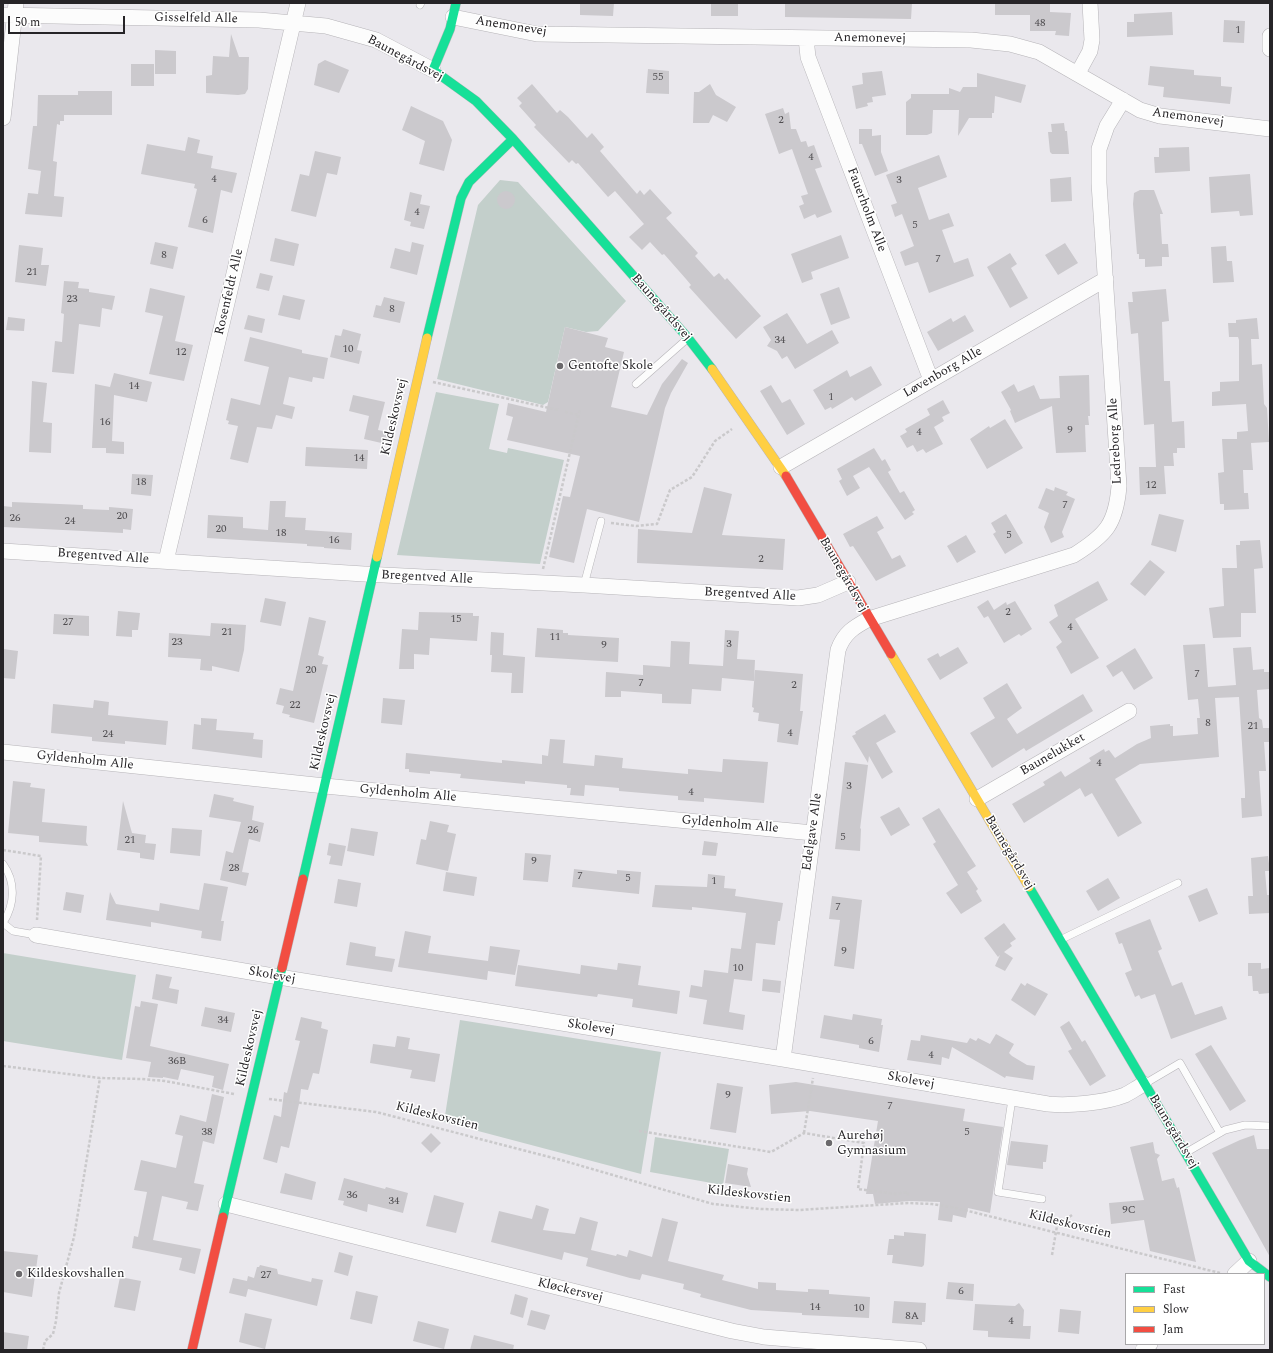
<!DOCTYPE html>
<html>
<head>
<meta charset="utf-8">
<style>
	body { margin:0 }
	#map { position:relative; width:1273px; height:1353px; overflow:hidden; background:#eae8ed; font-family:Spectral,serif }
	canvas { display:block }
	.frame { position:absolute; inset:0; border:4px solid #262427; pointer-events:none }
	.legend { position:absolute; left:1125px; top:1273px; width:140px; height:72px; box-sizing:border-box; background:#fff; border:1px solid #a8a7a9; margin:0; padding:5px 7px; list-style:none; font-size:12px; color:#262427 }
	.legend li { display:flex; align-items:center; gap:8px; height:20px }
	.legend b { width:20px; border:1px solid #a8a7a9 }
	.scale { position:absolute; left:8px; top:16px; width:117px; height:18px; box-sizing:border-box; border:2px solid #262427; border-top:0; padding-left:5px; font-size:12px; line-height:14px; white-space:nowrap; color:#262427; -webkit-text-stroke:3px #fff; paint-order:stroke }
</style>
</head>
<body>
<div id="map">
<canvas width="1273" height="1353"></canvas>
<div class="frame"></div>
<ul class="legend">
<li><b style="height:5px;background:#16e098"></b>Fast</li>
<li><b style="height:5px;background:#ffcf43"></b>Slow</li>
<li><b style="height:5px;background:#f24e42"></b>Jam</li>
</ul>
<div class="scale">50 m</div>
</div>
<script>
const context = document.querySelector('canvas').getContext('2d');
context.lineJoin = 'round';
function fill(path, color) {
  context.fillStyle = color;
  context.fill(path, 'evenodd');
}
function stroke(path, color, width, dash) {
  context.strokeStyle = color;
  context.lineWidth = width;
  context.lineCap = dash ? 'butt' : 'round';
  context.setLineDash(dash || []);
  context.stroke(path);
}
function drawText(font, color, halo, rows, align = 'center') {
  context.font = font + ' Spectral,serif';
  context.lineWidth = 3;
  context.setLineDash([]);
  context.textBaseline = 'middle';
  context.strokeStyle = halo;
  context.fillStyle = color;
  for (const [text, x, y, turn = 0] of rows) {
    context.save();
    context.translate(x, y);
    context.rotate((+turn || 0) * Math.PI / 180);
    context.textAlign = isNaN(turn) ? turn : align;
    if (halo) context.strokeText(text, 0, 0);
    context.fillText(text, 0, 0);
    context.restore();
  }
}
fill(new Path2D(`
	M500 180 518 182 626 301 598 331 586 332 565 327 548 402 543 405 437 379 478 205Z
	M436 392 499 404 489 449 507 453 508 448 564 460 540 564 397 555Z
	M3 953 136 975 122 1060 3 1041Z
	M460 1020 661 1052 641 1174 444 1122Z
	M655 1137 729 1149 723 1185 650 1172Z`), '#c3cfcb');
fill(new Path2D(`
	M580 3H614L613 16 580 15Z
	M711 3H738V16H711Z
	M785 3H912L911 19 785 17Z
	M995 3H1050V12L1071 13 1069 36 1055 35 1056 31H1030V15H995Z
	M1172 12 1173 35 1127 37V22H1134V14Z
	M1224 20 1245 21 1244 43 1223 42Z
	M231 34 239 57H249L248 89 245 94 238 95 206 93V76L212 75 213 56 229 57Z
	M155 50 176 51V74H155Z
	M325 60 349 70 339 93 314 85 318 64Z
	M131 64H154V86H131Z
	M1150 66 1194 70V75L1221 77V86L1232 87 1230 104 1163 97 1164 87 1148 85Z
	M648 69 669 71V94L646 93Z
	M882 71 886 95 872 97 873 102 867 103 868 106 856 109 852 86 863 84 862 73Z
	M977 73 1026 85 1021 103 995 96 994 113H992V118H969L958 136 959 110H933L932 133 927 135H906V102L911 98V94H949V88L960 92 963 87H977Z
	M532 84 557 113 560 110 568 117 587 138 592 133 604 147 600 151 637 194 640 190 644 195 650 189 672 213 666 218 698 253 695 256 714 277 719 273 725 280 727 278 761 316 736 339 689 287 691 285 686 279 664 254 662 255 650 242 642 250 629 237 644 224 615 191 608 197 578 163 576 164 572 160 569 163 534 127 536 125 519 106 522 103 517 98Z
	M710 84 716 95 736 107 727 122 713 115 709 123H693L694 92H699Z
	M78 91H112V115H64V121H60V125L57 124 53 161 57 162 54 196 64 197 62 217 25 214 28 193 38 194 41 171 28 169 33 126H37L38 95H78Z
	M411 106 443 121 452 140 444 171 419 164 425 141 402 130Z
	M783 108 785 114 789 112 791 129H796L801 142 806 141 808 147 814 145 822 167 815 169 832 212 817 218 815 214 804 219 799 206 804 204 801 196 808 194 792 149 779 154 765 114Z
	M1064 123 1065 131H1067L1069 154H1052L1050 152 1048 132H1052L1051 124Z
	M859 129H872V136L881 135V152L888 171 875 176 862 144H859Z
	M188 137 200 140 197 153 213 156 211 168 237 173 232 193 221 190 213 233 188 227 197 189 194 188 195 184 141 174 147 144 185 151Z
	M1189 147 1190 171 1155 173 1154 157H1159V148Z
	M315 151 341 157 337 175 327 173 316 217 291 211 300 174 309 176Z
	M939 155 947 177 918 188 929 220 949 213 954 226 942 230 954 263 968 258 974 276 929 293 918 262 905 266 900 252 914 246 902 214 895 217 891 205 897 203 886 175Z
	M1250 174 1253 215 1240 216 1239 211 1211 213 1209 177Z
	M1071 177 1072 201 1051 202 1050 179Z
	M1140 190H1154L1163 214H1160L1162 244H1168L1169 257H1162V266L1145 267V259H1139V254H1137L1133 204 1134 193Z
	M497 200a9 9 0 1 1 18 0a9 9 0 1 1-18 0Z
	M410 192 422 195 420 204 430 206 424 229 410 226 411 222 404 220Z
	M841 235 849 258 811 272 813 279 802 283 791 254Z
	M275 238 299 244 294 266 270 261Z
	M155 242 178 247 173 269 150 264Z
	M412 242 424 245 417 275 390 268 395 248 410 252Z
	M1065 243 1078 263 1058 275 1045 255Z
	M19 245 43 248 41 265H49L46 286 15 282Z
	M1226 246 1227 261H1232L1234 282 1213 283 1211 247Z
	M1010 253 1017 264 1011 268 1028 298 1010 308 987 267Z
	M260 273 273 276 269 291 256 288Z
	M64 281 79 282 78 288 89 289V292L115 296 112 310 102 308 100 327 79 324 74 374 52 372 55 341 62 342 64 314 61 313Z
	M839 287 850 318 831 325 820 294Z
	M150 288 185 296 175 341 193 345 184 381 149 374 163 316 145 312Z
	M1166 289 1169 321 1162 322 1164 381H1170L1172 422 1184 421 1185 448H1177V453H1173L1174 466H1164L1166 494 1140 495 1139 467H1156L1154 424 1144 425 1138 333 1131 334 1128 302H1133L1132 292Z
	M283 295 305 300 300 320 278 315Z
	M384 297 405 302 400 323 373 317 376 305 381 306Z
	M787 313 807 344 832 330 839 343 795 369 787 356 782 359 777 351 767 346 771 340 763 327Z
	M248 315 265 319 262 333 244 329Z
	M965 315 974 331 938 351 927 332 951 318 953 322Z
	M8 317 25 319 24 331 6 330Z
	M1257 318 1259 339H1251L1252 365 1262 364 1264 404 1267 408 1269 442 1251 443 1253 470H1243L1244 493H1248L1249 509 1224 510V504H1220L1218 473 1224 472 1222 439H1237V432L1248 431 1246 404 1212 406V392L1220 391V382L1239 381V340L1238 337H1229L1228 323H1236V320Z
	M565 327 608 338 605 347 624 352 611 407 647 415 662 384 682 359 688 363 671 393 665 408 639 522 587 509 574 563 549 557 563 496 570 497 580 456 507 440 513 417 506 415 508 403 546 412Z
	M343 329 361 334 357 350 362 351 359 364 330 357 335 335 341 336Z
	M250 337 302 350V353L328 358 324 379 313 377 312 382 289 377 283 404 295 407 292 419 276 415 272 429 257 427 248 463 230 459 238 426 228 424 229 421 226 420 231 398 260 405 269 367 244 361Z
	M871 366 882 385 855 401 852 397 832 409 831 407 825 410 813 390 847 370 850 377Z
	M114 373 152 382 147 402 114 395 112 441 124 442V454L106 453V448H92L95 384 110 387Z
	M1089 375 1090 416H1088L1089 425H1085L1086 452 1056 453 1052 406 1015 423 1010 411 1011 410 1001 392 1014 384 1018 392 1034 385 1040 399 1060 398 1059 376Z
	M32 381 47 383 43 422 52 423 51 453 29 452Z
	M771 385 782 403 790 399 805 424 787 435 760 391Z
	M353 395 385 402 378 430 392 433 390 445 364 439 369 416 349 411Z
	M943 400 950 413 942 417 944 421 934 427 943 444 926 453 923 449 917 452 913 445 907 448 900 436 907 432 905 429 930 415 927 409Z
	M1005 419 1023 448 987 469 970 439 989 426 990 428Z
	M306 447 368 450 367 469 305 466Z
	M874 448 882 461 885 459 891 470 888 472 900 493 904 491 915 510 912 512 914 514 905 520 869 467 853 476 860 488 847 496 839 481 842 479 837 469Z
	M132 474 153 475 151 496 131 494Z
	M704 487 732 494 722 535 785 539 783 570 637 563 638 529 692 533Z
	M1055 487 1068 492 1066 495 1075 499 1062 532 1064 537 1051 543 1044 527 1049 513 1038 508 1046 488 1054 491Z
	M270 501H286L285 517 306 518 305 530 352 533 351 550 324 548V547L307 546V544L207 538 208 515 243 517V528L268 530Z
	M12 502 83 505V509L109 510V507L133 509 131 530 123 529V533L3 527V506L12 507Z
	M1006 514 1023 543 1005 554 993 534 996 532 991 523Z
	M1159 514 1184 520 1176 552 1151 545Z
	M877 516 884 528 877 532 892 559 900 555 906 566 876 581 853 546 850 547 843 534Z
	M966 535 976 552 957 563 947 546Z
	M1260 540 1263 568 1254 569 1256 613H1241V637L1213 638 1209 608 1224 606 1222 568H1237L1236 545H1240V541Z
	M1150 560 1165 572 1145 596 1130 584Z
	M1098 581 1108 600 1075 619 1099 658 1071 674 1056 647 1062 642 1049 622 1058 616 1054 605Z
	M265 598 286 602 281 626 260 622Z
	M988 600 994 610 1006 602 1007 605 1015 601 1032 629 1021 636 1019 634 1004 643 988 616 984 618 977 607Z
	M118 611 140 613 138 630H132V637L116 636Z
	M419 612 473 613V616H479L477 641 430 638 429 655 414 654V669H399L402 629 418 630Z
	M54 614 89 616V636L53 634Z
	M309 617 326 621 318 655 324 657 322 664 328 665 314 723 289 717 290 715 282 713 284 706 276 704 280 688 293 691Z
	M211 623 246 625 244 650 239 672 212 666V671L200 670 201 659 168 657 169 633 210 636Z
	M537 628 563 630V633H568V635L619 638 618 662 535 657Z
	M725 630 739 631 737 659 755 660 754 681 722 678 721 691 692 689 691 704 662 703V694L621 691V697H605L606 672 643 675V665L670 667 671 641 690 642 689 664 723 666Z
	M491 632 504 633 503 655 525 657 523 693H511L512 673 491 672 492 655H490Z
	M1205 644 1208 687 1236 685 1233 648 1251 647 1253 670 1264 669V672H1270V689L1257 690 1259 718 1262 720 1263 728H1270V742H1264L1266 771H1259L1262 816 1242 818 1241 798H1245V791L1239 697 1215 698 1219 757 1140 764 1115 779 1142 823 1118 837 1092 793 1085 797 1080 788 1024 823 1012 804 1045 785 1043 782 1061 771 1065 777 1091 761 1089 758 1104 749 1105 752 1109 750 1115 758 1137 744 1151 738 1150 726 1170 724V726H1173V736L1198 734 1197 718H1200L1198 699 1188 700 1183 645Z
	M958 647 968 663 940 680 927 659 938 653 940 657Z
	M1135 648 1153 678 1134 690 1122 671 1113 677 1106 666Z
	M3 649 18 651 15 679 3 678Z
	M755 670 803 674 800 711H803L798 745 777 742 779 724 758 721 759 713 753 712 754 708 752 707Z
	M1007 683 1022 708 1007 719 1017 734 1083 694 1093 711 1026 751 1024 748 992 768 970 733 995 718 983 698Z
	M383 698 405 700 402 725 381 723Z
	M94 700 109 702 108 715 168 721 166 745 125 741V744L92 741V737L51 733 53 704 93 708Z
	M885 714 896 732 876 743 893 772 882 779 869 756 868 763 852 736 856 734 855 732Z
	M201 718 217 719 216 730 254 733 253 739 263 740 262 758 192 749 194 724 201 725Z
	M550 739 565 740 563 763 594 766 595 755 623 758 622 768 688 774V769L722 772 723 759 768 762 764 803 704 798V802L678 800V796L619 791V788L585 785 584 796 570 795 571 788H567V785L525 781V784L482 780 460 778 461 774 430 771V774L409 772V769H405L406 753 502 763V760L542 764V755L548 756Z
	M845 762 868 765 860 829 861 828 860 851 835 849Z
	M13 781 31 783 30 787 45 789 42 822 87 826 86 842 88 846 39 842V836L8 833Z
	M214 794 234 798 233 801 254 806 252 820 264 823 260 842 249 839 242 872 249 873 246 886 220 880 226 851 233 853 241 822 209 817Z
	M123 801 132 833 146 835 145 843 156 844 154 860 140 858V853L117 850Z
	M899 807 910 825 891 836 880 817Z
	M939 808 976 866 967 872 978 889 976 891 982 901 961 914 946 893 958 885 933 844 936 842 922 818Z
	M430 821 449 825 447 832 456 834 448 871 416 864 421 839 426 840Z
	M172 828 202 830 200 856 170 853Z
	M351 828 378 832 374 856 347 851Z
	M704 841 718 843 716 856 702 855Z
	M329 843 346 846 342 866 329 864 331 856 327 855Z
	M525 853 551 855 548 882 523 880Z
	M1268 856 1270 871H1265L1267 895H1270V913L1249 914 1248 896H1253L1251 858Z
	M574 869 617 874V870L641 872 639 894 572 887Z
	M446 872 477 877 474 896 443 891Z
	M708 874 725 876 724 888 736 889 735 896 783 903 780 921H778L775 945 756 943 752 981 734 979 729 1012 745 1015 743 1030 703 1024 707 1000 689 997 691 985 702 987 704 970 728 973 731 948 741 949 746 913 692 907V910L652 907 655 885 707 887Z
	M1108 878 1120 898 1098 911 1086 891Z
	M338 879 361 883 357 907 334 903Z
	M204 883 228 887 221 921H224L221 941 201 938 202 931 151 922V927L106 920 110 892 116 904 159 911 160 903 199 910Z
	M1207 888 1218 914 1199 922 1188 896Z
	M66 892 84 895 81 913 63 910Z
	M832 896 862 900 854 969 834 966 840 920 829 919Z
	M1150 919 1162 949 1158 951 1172 986 1182 982 1195 1015 1222 1006 1227 1019 1171 1039 1155 994 1141 999 1139 995 1135 997 1125 973 1132 970 1122 943 1119 944 1115 933Z
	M1004 923 1016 939 1010 943 1012 946 1004 952 1013 958 1005 971 995 966 1000 955 998 957 984 938Z
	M405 931 431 936 428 953 488 961 490 946 520 950 515 975 488 971 487 980 398 967Z
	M350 942 376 947 375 956 395 959 392 972 346 965Z
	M618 963 641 966 638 985 680 991 677 1014 632 1007 633 999 598 994 597 997 515 986 518 965 580 974 581 965 617 970Z
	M1248 963H1261V969L1270 968V993L1259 994 1258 991H1253L1252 976H1248Z
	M156 974 172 977 169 988 179 990 177 1004 152 999Z
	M763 979 781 981 780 993 762 991Z
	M1021 983 1025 986 1027 983 1048 994 1035 1016 1011 1000Z
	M141 1001 158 1004 150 1046 229 1064 223 1090 212 1087 214 1076 181 1069 178 1080 163 1077V1078L148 1077 151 1062 126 1058 135 1006 140 1007Z
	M205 1007 235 1013 231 1032 201 1026Z
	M853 1014 882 1019 881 1025H883L879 1052 859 1048V1045L820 1038 824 1015 852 1020Z
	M301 1017 322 1022 321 1028 328 1030 319 1074 313 1073 308 1090 301 1089 299 1104 289 1148 281 1146 277 1163 263 1159 274 1115 281 1117 284 1092 287 1093 300 1041 295 1040Z
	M1069 1021 1082 1042 1085 1040 1106 1076 1090 1086 1068 1051 1072 1049 1060 1027Z
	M996 1034 1014 1044 1009 1053 1012 1056 1027 1065 1035 1066 1033 1080 1006 1076 1005 1078 952 1047 949 1059 942 1057 941 1065 907 1060 911 1040 920 1041 921 1035 967 1043 970 1038 976 1041 978 1038 990 1044Z
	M397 1036 410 1038 408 1049 440 1054 435 1082 410 1078 412 1070 370 1063 373 1044 395 1047Z
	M1211 1045 1246 1101 1230 1111 1195 1054Z
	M796 1082 965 1109 963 1121 1003 1127 990 1213 968 1208 966 1218 953 1215 952 1222 938 1220 940 1202 909 1201 875 1204 873 1194H866L878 1121 810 1111 771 1114 769 1085Z
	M717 1083 743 1087 736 1133 710 1129Z
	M212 1094 224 1097 214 1144 203 1141 194 1183 204 1185 198 1211 186 1209 188 1202 162 1196 153 1240 201 1249 195 1274 179 1270 182 1258 132 1248 134 1236 138 1237 147 1192 134 1190 141 1160 176 1168 183 1136 175 1134 180 1115 206 1122Z
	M431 1133 441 1143 431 1153 421 1143Z
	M1254 1135 1257 1149H1270V1257L1212 1153 1240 1140Z
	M1011 1141 1048 1145 1046 1162H1043V1169L1007 1165Z
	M1153 1142 1155 1153 1160 1155 1157 1159 1162 1181 1174 1178 1177 1188 1179 1187 1196 1262 1150 1251 1144 1220 1111 1224 1109 1203 1144 1200 1130 1147Z
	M728 1164 748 1168 747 1174 751 1187 725 1183Z
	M285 1173 316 1182 312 1200 280 1193Z
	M344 1178 385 1189 386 1187 408 1193 403 1213 368 1204 367 1212 343 1205 344 1201 338 1200Z
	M434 1195 464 1203 456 1233 426 1226Z
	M536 1205 549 1209 543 1230 575 1234 580 1217 598 1222 591 1250 616 1256 617 1254 627 1257 629 1250 652 1257 662 1218 678 1222 668 1261 724 1275 722 1280 758 1289V1282L776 1283V1290L808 1292V1289L829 1290V1294L870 1297 869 1318 802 1315V1313L751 1310 700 1297 701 1294 683 1289 684 1284 642 1274 640 1280 630 1278 586 1266 588 1258 564 1252 562 1260 491 1242 499 1211 532 1219Z
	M904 1232 926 1234 924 1265 922 1267 892 1263 893 1255H887L889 1239H894V1235L904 1236Z
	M3 1251 38 1255 32 1297 3 1292Z
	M339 1252 353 1256 348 1276 334 1272Z
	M260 1265 277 1269 278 1274 311 1282 312 1278 323 1280 317 1306 248 1289 246 1297 229 1293 233 1278 247 1281 248 1276 254 1278 257 1267H259Z
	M120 1277 141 1281 135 1311 114 1307Z
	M948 1282 974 1284 973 1301 946 1299Z
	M356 1291 378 1296 372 1324 350 1319Z
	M515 1294 528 1298 523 1318 510 1314Z
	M894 1301 926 1303 925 1322H922V1325L892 1323Z
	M1019 1303 1024 1310 1023 1326H1031L1030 1339 988 1337V1331L973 1330 975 1304 1015 1306Z
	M1060 1309 1081 1311 1079 1334 1058 1332Z
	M531 1310 550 1315 545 1330 527 1325Z
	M245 1313 272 1319 265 1349 239 1342Z
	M418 1321 449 1329 444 1349 413 1341Z
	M3 1332 29 1336 27 1350H3Z
	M474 1335 514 1345 513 1350H470Z`), '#cbc9cd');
const lane = new Path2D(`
	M420 5 421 3
	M636 384 687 339
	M584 585 601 521
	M3 864C16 882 15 904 3 923
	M3 923 13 931 36 935
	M1062 939 1178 883
	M1146 1083 1180 1063 1220 1133
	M1012 1099 998 1192 1042 1199
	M1187 1152 1225 1130 1245 1125 1270 1126`);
const street = new Path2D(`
	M3 15 259 20 326 26 376 40 433 70
	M453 17 537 34 971 40 1010 44 1039 52 1140 110 1160 116 1270 129
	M1270 36V49
	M806 38 808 57 931 380
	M1078 73 1090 51 1092 40 1090 3
	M3 118 16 3
	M781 467 1106 279
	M3 551 364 574 584 585 798 598 818 595 848 582
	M166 561 298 3
	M3 752 325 786 813 833
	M977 799 1129 711
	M36 935 279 977 783 1059 1048 1104C1069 1106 1105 1103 1125 1095 1131 1092 1138 1087 1144 1084
	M783 1059 838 650C844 633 854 627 869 619L1074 555C1106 535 1116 524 1119 486L1099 183V149L1107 126 1123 100
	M226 1204 732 1331 764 1337 919 1350
	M1235 1274 1249 1261
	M1143 1350 1150 1344`);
const fast = new Path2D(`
	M456 3 450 29 433 70 476 101 513 139 688 338 712 369
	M427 338 461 198 469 182 513 139
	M303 879 377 557
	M1029 887 1249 1261 1270 1277
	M223 1217 282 968`);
const slow = new Path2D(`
	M712 369 786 476
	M377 557 427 338
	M891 654 1029 887`);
const jam = new Path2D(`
	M786 476 891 654
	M282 968 303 879
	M192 1350 223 1217`);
stroke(lane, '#b6b4b8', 8);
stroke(street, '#b6b4b8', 16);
stroke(fast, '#b6b4b8', 10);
stroke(slow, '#b6b4b8', 10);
stroke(jam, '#b6b4b8', 10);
stroke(new Path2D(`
	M433 382 558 410
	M565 412 579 415
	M611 523 636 526 657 524 670 490 692 477 715 441 732 429
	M543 569 580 409
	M3 850 41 856 37 920
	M3 1066 100 1078 142 1079 165 1081 234 1094
	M269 1099 376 1112 561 1160 713 1204 761 1209 799 1210 908 1203 932 1204 956 1208 1220 1273
	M639 1131 771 1152 804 1133 864 1143 858 1189 896 1194 908 1192V1196
	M804 1133 813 1078
	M1052 1255 1057 1226 1072 1215
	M43 1350 45 1341 53 1334 56 1321 59 1293 74 1237 100 1078`), '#cac9cb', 2.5, [3, 2]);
stroke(lane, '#fcfcfc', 7);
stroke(street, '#fcfcfc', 15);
stroke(fast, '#16e098', 9);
stroke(slow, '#ffcf43', 9);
stroke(jam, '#f24e42', 9);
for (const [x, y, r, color] of [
	[560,366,4,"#6b696c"],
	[829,1143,4,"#6b696c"],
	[19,1274,4,"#6b696c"]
]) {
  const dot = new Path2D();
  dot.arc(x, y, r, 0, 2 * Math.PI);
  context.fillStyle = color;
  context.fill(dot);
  stroke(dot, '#fff', 1.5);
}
drawText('11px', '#4f4d50', null, [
	["48",1040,24],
	["1",1238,31],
	["55",658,78],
	["2",781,121],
	["4",811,158],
	["4",214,180],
	["3",899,181],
	["4",417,213],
	["6",205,221],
	["5",915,226],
	["8",164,256],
	["7",938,260],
	["21",32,273],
	["23",72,300],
	["8",392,310],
	["34",780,341],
	["10",348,350],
	["12",181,353],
	["14",134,387],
	["1",831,398],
	["16",105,423],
	["9",1070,431],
	["4",919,433],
	["14",359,459],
	["18",141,483],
	["12",1151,486],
	["7",1065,506],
	["20",122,517],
	["26",15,519],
	["24",70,522],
	["20",221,530],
	["18",281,534],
	["5",1009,536],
	["16",334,541],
	["2",761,560],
	["2",1008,613],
	["15",456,620],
	["27",68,623],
	["4",1070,628],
	["21",227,633],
	["11",555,638],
	["23",177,643],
	["3",729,645],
	["9",604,646],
	["20",311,671],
	["7",1197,675],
	["7",641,684],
	["2",794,686],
	["22",295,706],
	["8",1208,724],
	["21",1253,727],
	["4",790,734],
	["24",108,735],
	["4",1099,764],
	["3",849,787],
	["4",691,793],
	["26",253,831],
	["5",843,838],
	["21",130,841],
	["9",534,862],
	["28",234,869],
	["7",580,877],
	["5",628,879],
	["1",714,882],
	["7",838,908],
	["9",844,952],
	["10",738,969],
	["34",223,1021],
	["6",871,1042],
	["4",931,1056],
	["36B",177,1062],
	["9",728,1096],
	["7",890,1107],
	["38",207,1133],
	["5",967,1133],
	["36",352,1196],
	["34",394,1202],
	["9C",1129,1211],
	["27",266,1276],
	["6",961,1292],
	["14",815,1308],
	["10",859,1309],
	["8A",912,1317],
	["4",1011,1322]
]);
drawText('13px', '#262427', '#fff', [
	["Gisselfeld Alle",196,19,1],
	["Anemonevej",511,27,9],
	["Anemonevej",870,39,1],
	["Baunegårdsvej",405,59,28],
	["Anemonevej",1188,118,8],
	["Fauerholm Alle",866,210,69],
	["Rosenfeldt Alle",230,292,-77],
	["Baunegårdsvej",661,308,49],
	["Løvenborg Alle",943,373,-30],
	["Kildeskovsvej",395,417,-77],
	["Ledreborg Alle",1116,441,-93],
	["Bregentved Alle",103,557,4],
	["Baunegårdsvej",843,575,60],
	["Bregentved Alle",427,578,3],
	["Bregentved Alle",750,595,3],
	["Kildeskovsvej",324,732,-77],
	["Baunelukket",1053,755,-30],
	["Gyldenholm Alle",85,761,6],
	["Gyldenholm Alle",408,794,5],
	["Gyldenholm Alle",730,825,5],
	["Edelgave Alle",813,832,-82],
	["Baunegårdsvej",1009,853,59],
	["Skolevej",272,976,10],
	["Skolevej",591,1028,9],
	["Kildeskovsvej",250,1048,-77],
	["Skolevej",911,1081,10],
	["Kildeskovstien",437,1117,14],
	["Baunegårdsvej",1173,1132,59],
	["Kildeskovstien",749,1195,6],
	["Kildeskovstien",1070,1225,14],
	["Kløckersvej",570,1291,14]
]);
drawText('13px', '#262427', '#fff', [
	["Gentofte Skole",568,366],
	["Aurehøj",837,1136],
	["Gymnasium",837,1151],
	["Kildeskovshallen",27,1274]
], 'left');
</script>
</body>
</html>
